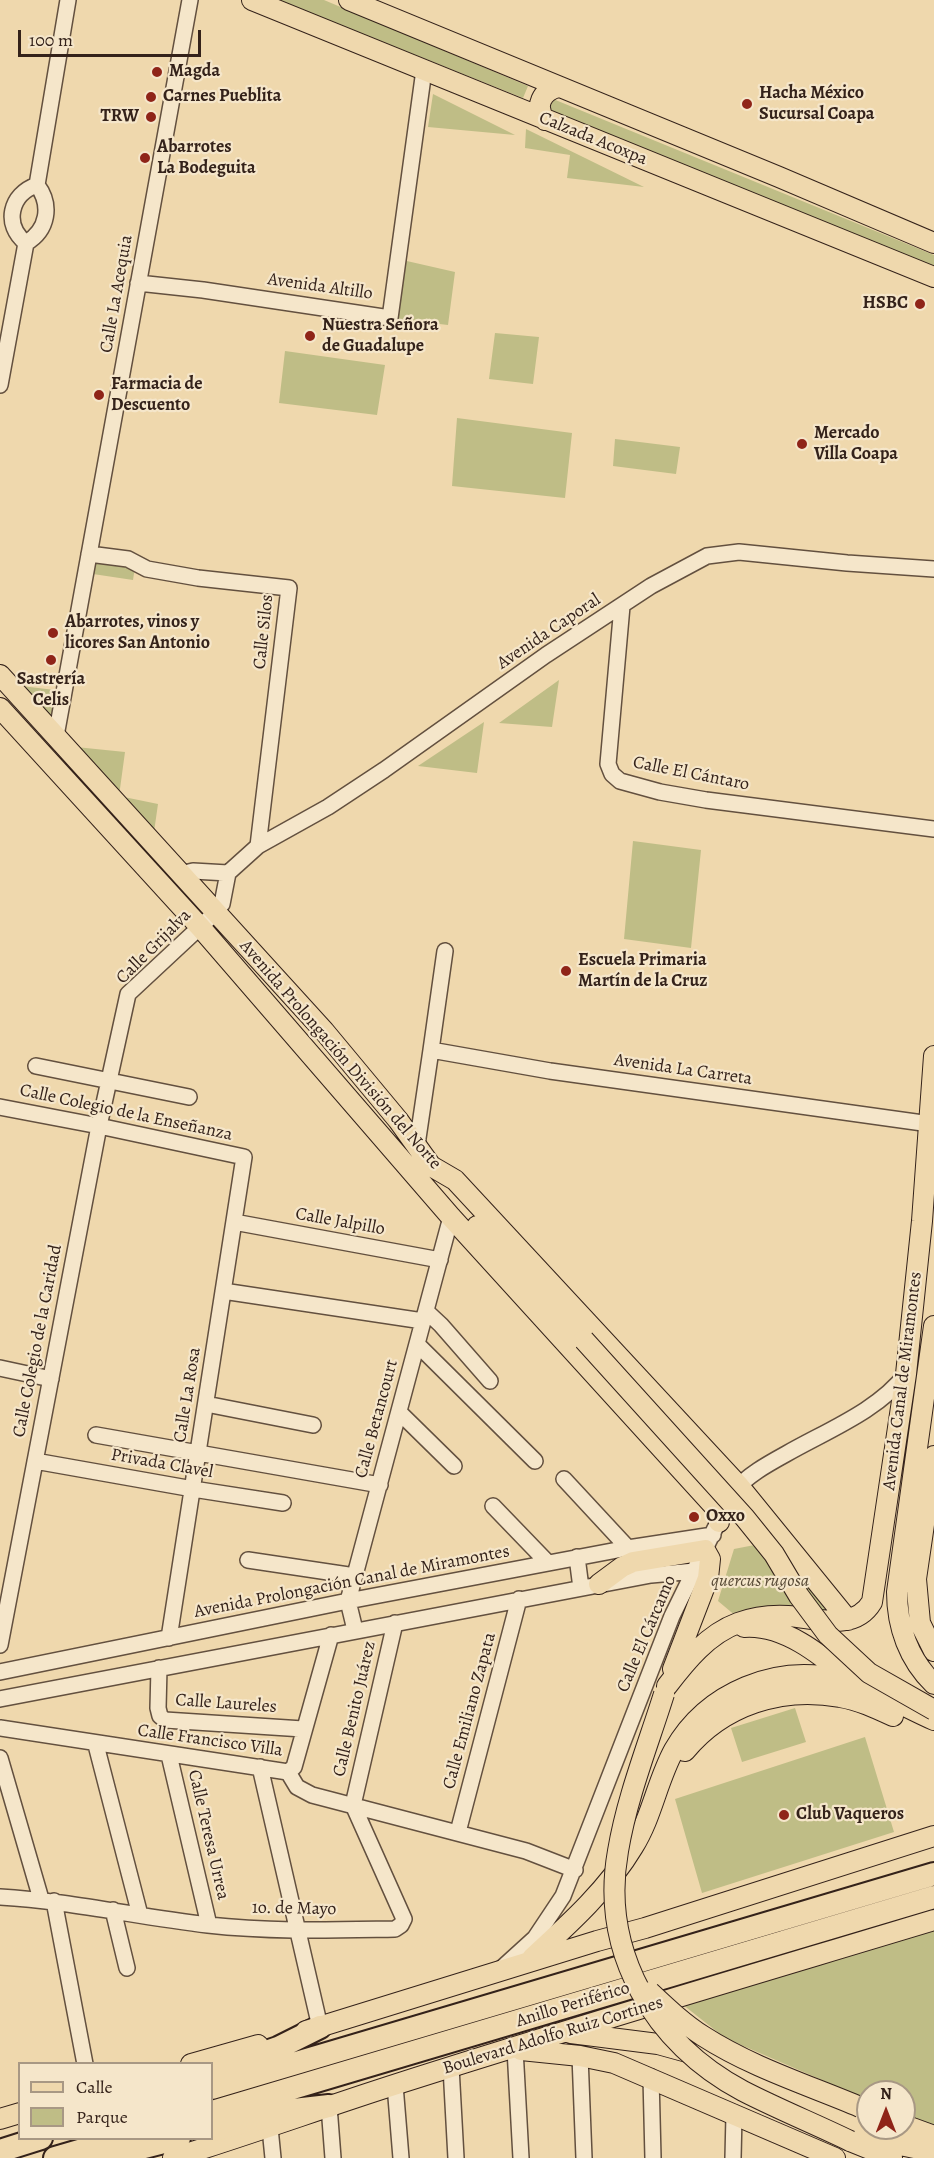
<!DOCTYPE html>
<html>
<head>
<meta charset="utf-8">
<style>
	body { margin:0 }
	#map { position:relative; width:934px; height:2158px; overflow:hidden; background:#efd8ad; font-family:Alegreya,serif }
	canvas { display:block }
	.legend { position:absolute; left:18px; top:2062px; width:195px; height:78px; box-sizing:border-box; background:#f5e6ca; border:2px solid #a89884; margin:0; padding:8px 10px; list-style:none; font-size:18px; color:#34221a }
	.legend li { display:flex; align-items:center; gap:12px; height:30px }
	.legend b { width:30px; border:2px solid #a89884 }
	.north { position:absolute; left:856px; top:2080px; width:60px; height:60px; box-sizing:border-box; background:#f5e6ca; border:2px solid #a89884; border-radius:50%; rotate:0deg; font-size:16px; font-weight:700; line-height:24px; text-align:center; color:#34221a }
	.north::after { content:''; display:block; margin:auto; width:21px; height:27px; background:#8f2418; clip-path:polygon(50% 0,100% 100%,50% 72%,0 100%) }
	.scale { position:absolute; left:18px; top:30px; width:183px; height:27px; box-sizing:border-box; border:3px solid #34221a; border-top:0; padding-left:8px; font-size:18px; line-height:21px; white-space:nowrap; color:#34221a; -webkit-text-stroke:4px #f5e6ca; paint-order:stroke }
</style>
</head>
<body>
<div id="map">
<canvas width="934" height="2158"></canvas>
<ul class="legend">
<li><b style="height:8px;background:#efd8ad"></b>Calle</li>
<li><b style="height:16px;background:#bfbd86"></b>Parque</li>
</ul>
<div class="north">N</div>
<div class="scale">100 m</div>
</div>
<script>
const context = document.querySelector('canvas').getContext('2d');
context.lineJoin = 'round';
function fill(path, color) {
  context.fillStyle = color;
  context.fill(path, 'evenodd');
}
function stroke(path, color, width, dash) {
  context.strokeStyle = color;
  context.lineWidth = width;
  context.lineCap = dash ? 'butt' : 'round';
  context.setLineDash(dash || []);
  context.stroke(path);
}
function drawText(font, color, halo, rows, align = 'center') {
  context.font = font + ' Alegreya,serif';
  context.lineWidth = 4.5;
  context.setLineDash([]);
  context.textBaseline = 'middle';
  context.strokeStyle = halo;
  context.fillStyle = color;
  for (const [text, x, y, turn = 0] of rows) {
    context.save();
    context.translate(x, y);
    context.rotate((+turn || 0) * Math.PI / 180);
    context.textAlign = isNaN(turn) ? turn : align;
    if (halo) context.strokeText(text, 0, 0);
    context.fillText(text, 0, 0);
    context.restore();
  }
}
fill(new Path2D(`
	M278 0H324L528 86 523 98Z
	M433 94 515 135 428 127Z
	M553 99 934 255V269L549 111Z
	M526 129 644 187 567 178 570 155 525 148Z
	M398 259 455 272 448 325 390 318Z
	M495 333 539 337 533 384 489 379Z
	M285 351 385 365 377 415 279 403Z
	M457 418 572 433 565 498 452 486Z
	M615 439 680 447 676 474 613 466Z
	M95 562 135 567 133 580 93 574Z
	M559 680 552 727 499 723Z
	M21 686 55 690 52 720Z
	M484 722 477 773 418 766Z
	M76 747 125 752 119 796 158 804 153 839Z
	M633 841 701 850 691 948 624 939Z
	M770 1542 832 1609 821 1615 737 1617 718 1601 734 1549Z
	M795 1708 806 1742 742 1762 731 1728Z
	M865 1737 894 1832 702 1893 675 1799Z
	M934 1927V2126L904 2116V2092H868V2100L725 2038 682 2004Z`), '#bfbd86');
const minor = new Path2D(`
	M26 243C3 225 10 194 37 185
	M138 283 203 290 390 318 424 70
	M0 385 26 243C48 230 52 205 37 185L68 0
	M89 554 128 559 147 569 198 578 289 588 258 846
	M622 606 608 764 612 774 620 781 660 792 706 800 934 829
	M56 736 190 0
	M180 874 193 871 228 873 258 846 328 807 384 770 546 655 651 586 707 556 739 552 847 563 934 569
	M431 1050 445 951
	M36 1066 189 1097
	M0 1107 99 1126 244 1157 169 1638
	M417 1145 431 1050 550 1071 930 1124
	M234 1222 440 1260
	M223 1291 423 1321
	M426 1311 441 1325 490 1381
	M417 1344 535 1461
	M0 1368 51 1379
	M206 1404 313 1425
	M399 1412 454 1466
	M96 1435 380 1485
	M35 1461 193 1489 283 1503
	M564 1479 628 1548
	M733 1492C748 1475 766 1465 786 1454 826 1431 878 1411 906 1374
	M493 1506 548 1563
	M577 1557 581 1588
	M248 1560 355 1576
	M355 1630 348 1601 451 1217
	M0 1645 99 1126 128 994 215 913 222 904 228 873
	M159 1668 158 1708 160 1716 165 1720 303 1729
	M0 1672 348 1601 628 1548 713 1535
	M0 1699 651 1575 695 1571
	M0 1728 288 1772 297 1787 312 1795 526 1851 575 1870
	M96 1745 140 1915
	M169 1755 209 1925
	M0 1758 41 1899
	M260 1767 320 2027
	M288 1772 294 1767 331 1635
	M458 1832 519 1599
	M0 1897C70 1901 138 1917 208 1925 271 1932 333 1930 395 1929L401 1925 404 1919 353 1805 395 1623
	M54 1901 85 2064
	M113 1910 127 1968
	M502 1968 535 1938 563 1896 672 1616 722 1514
	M515 2049 521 2158
	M580 2056 584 2158
	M451 2067 456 2158
	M651 2077 653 2158
	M395 2085 401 2158
	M329 2106 333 2158
	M270 2128 273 2158
	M733 2158 734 2115`);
const major = new Path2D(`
	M252 0 934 277
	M349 0 779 177 934 243
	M545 120C534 106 542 91 558 87
	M0 675 324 1031 398 1120 431 1166 455 1180 739 1486 848 1620
	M0 708 201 928 451 1217 714 1506 719 1515V1522
	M477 1226 584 1340
	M934 1326 897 1592C897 1627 909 1660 934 1684
	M934 1456 916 1579 920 1623 934 1651
	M599 1584 622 1567 633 1562 705 1550 710 1559 708 1578 673 1669
	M744 1627C784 1624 821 1655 850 1679
	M667 1686C686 1661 708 1634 738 1623 754 1617 771 1615 788 1616 817 1618 854 1632 872 1602L906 1374 922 1221 934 1056
	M685 1751C723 1705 782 1686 840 1697 859 1700 876 1708 893 1716
	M532 1958C568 1925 608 1889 633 1847 652 1817 657 1781 674 1750 707 1692 777 1663 842 1680 874 1688 904 1707 934 1720
	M306 2031 597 1941 645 1928 934 1836
	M571 2033 658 2044 698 2055 900 2145 934 2152
	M521 2050 580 2056 614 2063 835 2158
	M191 2064 258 2045
	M0 2119 20 2113
	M904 2125 934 2136
	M850 2141 892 2158
	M173 2158C248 2135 322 2108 397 2084 575 2027 755 1974 934 1920`);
const highway = new Path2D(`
	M212 2071 278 2048 320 2027
	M212 2088 934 1874
	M212 2112 934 1897
	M212 2130 294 2110 329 2106
	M0 2151 41 2138
	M55 2158 120 2139
	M102 2158 179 2138`);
stroke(minor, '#63503f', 18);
stroke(major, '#34221a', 22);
stroke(highway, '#34221a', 26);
stroke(minor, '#f5e6ca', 15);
stroke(major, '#efd8ad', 20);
stroke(highway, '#efd8ad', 22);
const majorBridge = new Path2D(`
	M584 1340 745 1518 774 1554 799 1596 828 1635 869 1673 934 1710
	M664 1694C648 1745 627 1797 618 1851 600 1952 654 2044 743 2091 778 2109 815 2124 850 2141
	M650 1992C667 2008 684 2024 703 2036 751 2067 808 2085 860 2107`);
stroke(majorBridge, '#34221a', 22, []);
stroke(majorBridge, '#efd8ad', 20);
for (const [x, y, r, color] of [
	[157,72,6,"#8f2418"],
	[151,97,6,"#8f2418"],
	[747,104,6,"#8f2418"],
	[151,117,6,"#8f2418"],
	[145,158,6,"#8f2418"],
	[920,304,6,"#8f2418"],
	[310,336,6,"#8f2418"],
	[99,395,6,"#8f2418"],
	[802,444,6,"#8f2418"],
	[53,633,6,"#8f2418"],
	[51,660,6,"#8f2418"],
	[566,971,6,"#8f2418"],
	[694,1517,6,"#8f2418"],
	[784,1815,6,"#8f2418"]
]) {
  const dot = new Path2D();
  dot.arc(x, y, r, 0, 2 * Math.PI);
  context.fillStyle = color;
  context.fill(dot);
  stroke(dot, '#f5e6ca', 2);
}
drawText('bold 18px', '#34221a', '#f5e6ca', [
	["Magda",169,72],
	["Hacha México",759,94],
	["Sucursal Coapa",759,115],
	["Carnes Pueblita",163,97],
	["TRW",139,117,"right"],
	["Abarrotes",157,148],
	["La Bodeguita",157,169],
	["HSBC",908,304,"right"],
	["Nuestra Señora",322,326],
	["de Guadalupe",322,347],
	["Farmacia de",111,385],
	["Descuento",111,406],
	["Mercado",814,434],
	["Villa Coapa",814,455],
	["Abarrotes, vinos y",65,623],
	["licores San Antonio",65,644],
	["Sastrería",51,680,"center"],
	["Celis",51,701,"center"],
	["Escuela Primaria",578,961],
	["Martín de la Cruz",578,982],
	["Oxxo",706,1517],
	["Club Vaqueros",796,1815]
], 'left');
drawText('18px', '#34221a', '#f5e6ca', [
	["Calzada Acoxpa",593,139,22],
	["Avenida Altillo",320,287,8],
	["Calle La Acequia",117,294,-80],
	["Calle Silos",264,632,-84],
	["Avenida Caporal",549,632,-34],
	["Calle El Cántaro",691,774,11],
	["Calle Grijalva",154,947,-45],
	["Avenida Prolongación División del Norte",340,1055,49],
	["Avenida La Carreta",683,1070,8],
	["Calle Colegio de la Enseñanza",126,1113,12],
	["Calle Jalpillo",340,1222,10],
	["Calle Colegio de la Caridad",38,1341,-79],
	["Avenida Canal de Miramontes",903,1381,-83],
	["Calle La Rosa",188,1395,-81],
	["Calle Betancourt",377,1419,-75],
	["Privada Clavel",162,1464,10],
	["Avenida Prolongación Canal de Miramontes",352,1582,-11],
	["Calle El Cárcamo",647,1634,-67],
	["Calle Laureles",226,1704,4],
	["Calle Benito Juárez",355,1709,-77],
	["Calle Emiliano Zapata",470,1711,-75],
	["Calle Francisco Villa",210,1741,8],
	["Calle Teresa Urrea",208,1835,77],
	["1o. de Mayo",294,1909,1],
	["Anillo Periférico",573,2005,-17],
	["Boulevard Adolfo Ruiz Cortines",553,2036,-17]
]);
drawText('italic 18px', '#574935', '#f5e6ca', [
	["quercus rugosa",760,1582]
]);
</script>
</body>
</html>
